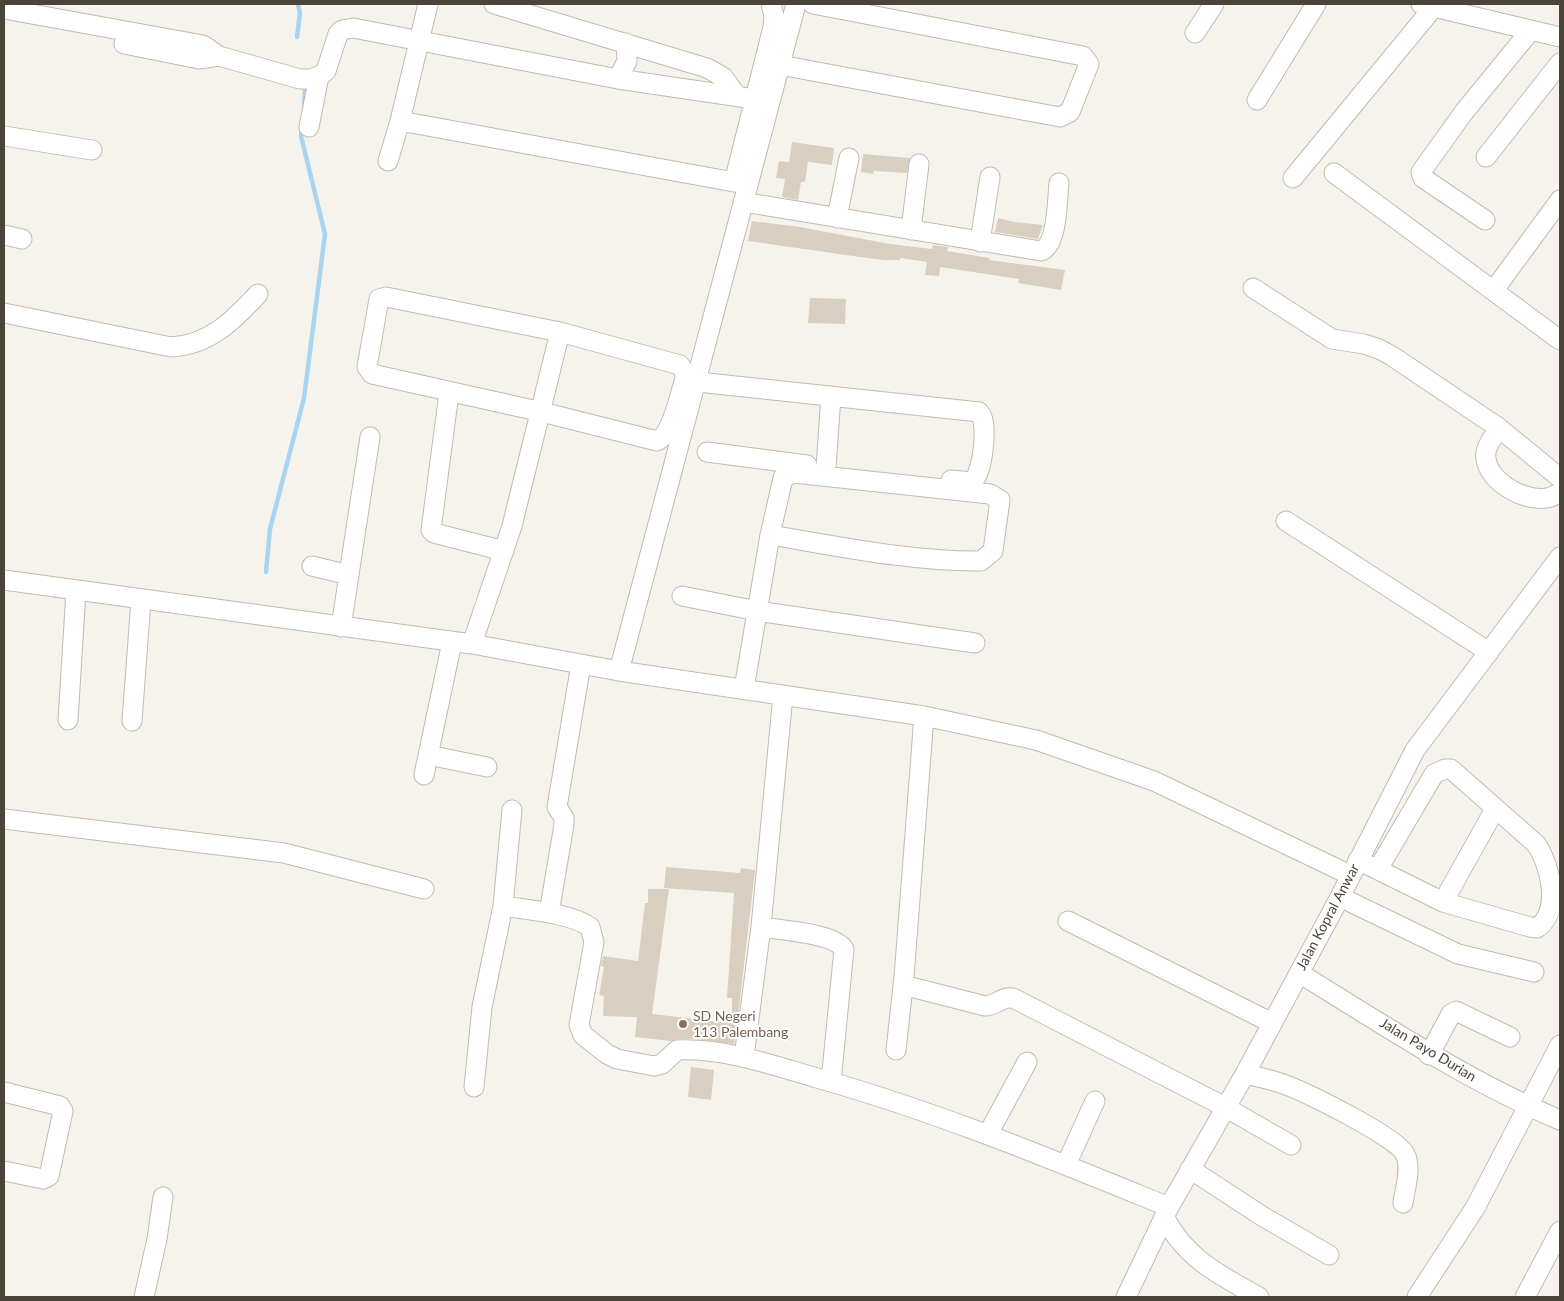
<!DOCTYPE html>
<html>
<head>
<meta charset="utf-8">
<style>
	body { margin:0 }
	#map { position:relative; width:1564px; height:1301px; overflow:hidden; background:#f6f3ec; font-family:Lato,sans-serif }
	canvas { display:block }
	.frame { position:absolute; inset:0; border:5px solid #4b4439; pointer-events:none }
</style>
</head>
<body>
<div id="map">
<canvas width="1564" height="1301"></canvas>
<div class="frame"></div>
</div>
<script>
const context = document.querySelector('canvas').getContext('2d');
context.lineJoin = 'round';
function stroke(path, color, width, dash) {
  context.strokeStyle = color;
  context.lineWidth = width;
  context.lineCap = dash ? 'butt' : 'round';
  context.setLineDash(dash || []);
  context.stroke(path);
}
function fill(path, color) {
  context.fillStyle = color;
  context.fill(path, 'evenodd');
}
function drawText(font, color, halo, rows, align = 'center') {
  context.font = font + ' Lato,sans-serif';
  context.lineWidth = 4;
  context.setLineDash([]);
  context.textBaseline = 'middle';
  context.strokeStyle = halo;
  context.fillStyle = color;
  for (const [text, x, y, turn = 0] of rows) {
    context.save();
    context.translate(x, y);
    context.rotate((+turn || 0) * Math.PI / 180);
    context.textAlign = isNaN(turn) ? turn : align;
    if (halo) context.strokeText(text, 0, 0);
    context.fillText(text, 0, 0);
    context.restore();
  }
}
stroke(new Path2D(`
	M297 37 300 13 298 4
	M304 107 305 88
	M266 572 270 529 304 398 325 234 301 136 302 128`), '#a9d4f2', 4.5);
fill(new Path2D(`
	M792 142 834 148 832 165 808 162 805 182H801L798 200 782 197 785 179 776 178 779 161 789 162Z
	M863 154 910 158 907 173 874 171 873 174 861 172Z
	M998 218 1014 222 1043 225 1038 239 995 232Z
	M752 221 800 227 890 244 932 249 933 245 948 247 947 251 989 258V260L1065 270 1061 290 1018 283 1019 279 940 267 939 276 925 275 927 262 900 258V260H884L867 258 748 241Z
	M810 298 846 299 845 324 808 323Z
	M666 867 740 873 741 868 755 870 738 1017H732V998H727L734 893 664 888Z
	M648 889H669L652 1014 737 1024 734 1044 696 1039H677L671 1041 635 1037 637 1017 603 1016 604 996 599 995 604 967 601 966 603 956 638 961 645 903H648Z
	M691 1067 714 1070 711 1100 688 1097Z`), '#d8cfc1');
const minor = new Path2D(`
	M494 4 707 68 723 77 737 96
	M1421 4 1560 37
	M4 9 203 45 219 56 300 79H311L319 76 326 71 338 34 342 30 353 28 618 79 754 99
	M1195 33 1214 4
	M124 44 199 59 219 56
	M780 65 1060 117 1070 112 1089 64 1083 56 813 4
	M618 79 627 61 626 43
	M1257 100 1316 4
	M400 121 734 182 773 27 774 16 771 4
	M309 127 319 76
	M4 136 92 150
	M1486 157 1560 63
	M388 161 400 121 428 4
	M1334 173 1560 340
	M1293 178 1433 8
	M743 202 1041 251C1058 244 1057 201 1059 183
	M837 218 849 158
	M1485 220 1423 178 1421 172 1464 112 1531 30
	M911 230 919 164
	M4 235 22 239
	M980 242 990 177
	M1253 288 1332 339 1364 344 1379 349 1392 356 1499 428 1560 478
	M1494 290 1560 200
	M386 297 560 332 680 365 685 373V378C680 394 672 435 657 441L542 412 372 374 367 367 379 299Z
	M4 313 171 347C209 345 233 321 258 294
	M698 382 979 412C989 421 983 474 972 482L951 480
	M449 393 431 530 434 533 504 551
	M1499 428C1495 435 1487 444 1486 452 1482 478 1522 502 1546 498 1551 498 1556 494 1560 493
	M707 452 807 465
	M826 467 831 396
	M1286 521 1489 652
	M312 566 349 575
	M4 580 472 644 619 671 924 716 1036 740 1154 781 1350 875
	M682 596 757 611 975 643
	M341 627 370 437
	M472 644 512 526 560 332
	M619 671 796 4
	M744 689 770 535 783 478 794 473 990 494 1000 500 993 551 981 561C913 562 837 546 770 535
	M68 720 76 591
	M132 721 141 600
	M428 755 487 767
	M424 775 452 642
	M4 819 284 853 424 889
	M1358 860 1443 902 1530 927 1537 928C1562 911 1550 864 1536 844L1451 769H1445L1434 774 1378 869
	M1340 897 1458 954 1534 972
	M1443 902 1495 809
	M503 906 512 810
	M549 913 564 825V818L557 807 581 664
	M1068 921 1272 1023
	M761 927C780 930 834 933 844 949L831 1082
	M1299 973C1384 1025 1467 1081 1560 1120
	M903 985 985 1006C996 1006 1002 996 1013 998L1225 1107 1291 1145
	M896 1050 904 977 924 716
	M1429 1055 1451 1014 1456 1011 1510 1037
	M744 1057 761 927 783 695
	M1245 1074C1259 1077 1273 1080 1286 1085 1307 1093 1397 1137 1405 1154 1412 1167 1405 1189 1403 1203
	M474 1087 482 1007 503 906C528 910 570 913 590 927L594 942 579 1025 583 1035 607 1054 617 1059 654 1066 662 1064 677 1050C725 1048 772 1065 817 1078 938 1112 1053 1160 1169 1207
	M4 1092 60 1106 63 1111 49 1176 43 1179 4 1171
	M988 1134 1027 1062
	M1066 1165 1095 1101
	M1190 1169 1262 1216 1329 1255
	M1165 1218C1185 1258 1221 1276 1259 1297
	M144 1297 157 1239 163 1197
	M1126 1297 1169 1207 1245 1074 1340 897 1415 750 1560 557
	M1417 1297 1475 1208 1560 1045
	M1525 1297 1560 1231`);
stroke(minor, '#c2bbae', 21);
stroke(minor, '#fff', 19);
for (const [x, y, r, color] of [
	[683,1024,5,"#8d6e63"]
]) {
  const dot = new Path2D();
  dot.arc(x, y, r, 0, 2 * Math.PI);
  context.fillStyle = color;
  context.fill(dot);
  stroke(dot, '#fff', 2);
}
drawText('14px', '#4b4439', '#fff', [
	["Jalan Kopral Anwar",1328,917,-62],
	["Jalan Payo Durian",1428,1050,31]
]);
drawText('14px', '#785e54', '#fff', [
	["SD Negeri",693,1016],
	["113 Palembang",693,1032]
], 'left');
</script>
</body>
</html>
